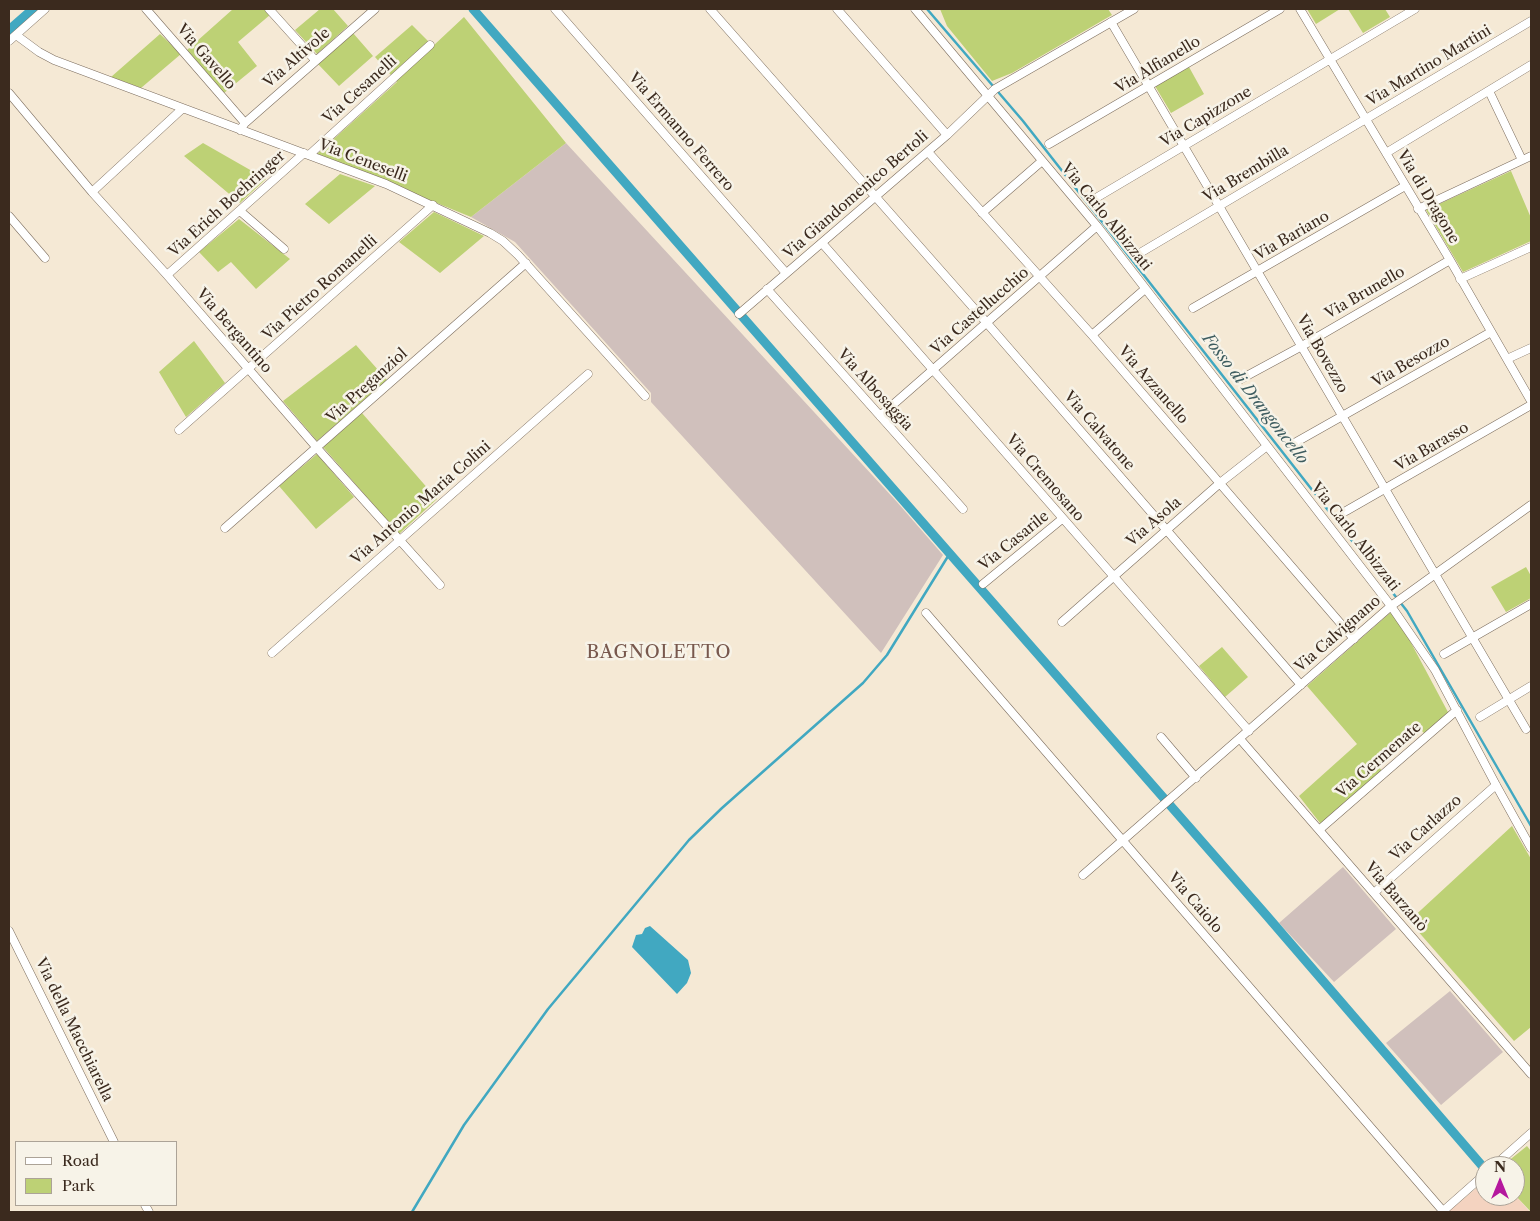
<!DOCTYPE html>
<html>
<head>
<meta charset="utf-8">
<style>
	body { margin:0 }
	#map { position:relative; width:1540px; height:1221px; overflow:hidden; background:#f5e9d5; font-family:"Libre Caslon Text",serif }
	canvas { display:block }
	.frame { position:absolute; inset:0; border:10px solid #3b2a1e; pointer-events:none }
	.legend { position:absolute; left:15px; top:1141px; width:162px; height:65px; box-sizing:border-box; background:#f7f3e8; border:1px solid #aca397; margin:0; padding:6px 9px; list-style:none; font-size:15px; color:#3b2a1e }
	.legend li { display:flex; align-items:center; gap:10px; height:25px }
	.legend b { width:25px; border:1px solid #aca397 }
	.north { position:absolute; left:1475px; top:1156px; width:50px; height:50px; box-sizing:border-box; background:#f7f3e8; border:1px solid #aca397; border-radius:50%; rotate:0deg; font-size:14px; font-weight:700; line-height:20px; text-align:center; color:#3b2a1e }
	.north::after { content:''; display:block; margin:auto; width:18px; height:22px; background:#b5179e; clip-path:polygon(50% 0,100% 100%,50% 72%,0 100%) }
</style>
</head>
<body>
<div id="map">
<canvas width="1540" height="1221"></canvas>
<div class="frame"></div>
<ul class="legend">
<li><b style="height:6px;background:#fff"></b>Road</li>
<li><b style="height:14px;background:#bdd175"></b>Park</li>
</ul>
<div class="north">N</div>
</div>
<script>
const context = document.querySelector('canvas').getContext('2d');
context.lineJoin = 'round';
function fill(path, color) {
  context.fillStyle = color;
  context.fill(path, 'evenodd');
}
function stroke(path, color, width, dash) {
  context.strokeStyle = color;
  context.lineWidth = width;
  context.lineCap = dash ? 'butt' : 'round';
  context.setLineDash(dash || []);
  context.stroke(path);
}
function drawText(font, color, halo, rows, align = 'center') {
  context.font = font + ' "Libre Caslon Text",serif';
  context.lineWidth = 5;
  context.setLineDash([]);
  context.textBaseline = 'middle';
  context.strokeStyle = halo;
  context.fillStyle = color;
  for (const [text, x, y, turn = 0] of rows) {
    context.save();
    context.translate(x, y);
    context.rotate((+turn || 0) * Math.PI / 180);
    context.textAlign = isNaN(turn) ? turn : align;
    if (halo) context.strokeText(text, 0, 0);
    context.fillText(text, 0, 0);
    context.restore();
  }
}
fill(new Path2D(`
	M1485 1181V1196L1515 1195 1530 1212H1448Z`), '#f4d3c0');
fill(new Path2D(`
	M566 143 897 502 943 555 881 653 651 402V393L515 242 471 217Z
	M1343 867 1396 929 1334 982 1279 923Z
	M1450 991 1503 1052 1441 1105 1386 1043Z`), '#d0c0bc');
fill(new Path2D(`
	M233 9H277L238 42 257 66 224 93 187 50Z
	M320 9H333L348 26 317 54 295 30Z
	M940 9H1108L1112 15 1012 73 992 81 947 26Z
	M1307 9H1340L1316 24Z
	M1348 9H1385L1390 17 1363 33Z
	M464 17 566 143 471 217 317 154 397 82 375 57 412 25 433 46Z
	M353 33 373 56 339 86 317 63Z
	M160 34 181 54 141 88 111 77Z
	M1189 67 1204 94 1171 113 1155 86Z
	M203 143 266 179 240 203 184 156Z
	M1511 171 1531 218V241L1463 272 1426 210Z
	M340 174 375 186 329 224 305 204Z
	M434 212 484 236 440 273 399 242Z
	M239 219 290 259 256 289 231 262 218 272 199 252Z
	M194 341 225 383 186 417 159 372Z
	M356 345 387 380 317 441 283 401Z
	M362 413 437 499 399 534 323 447Z
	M317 454 354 497 316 529 279 486Z
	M1526 567 1531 576V598L1506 612 1491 587Z
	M1391 612 1409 639 1449 714 1425 734 1422 731 1379 767 1382 771 1323 823H1320L1299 796 1357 744 1307 686Z
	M1222 647 1248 677 1225 697 1199 666Z
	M1512 826 1531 859V1027L1514 1041 1409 921Z
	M1527 1146 1531 1151V1212L1515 1195V1166H1502Z`), '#bdd175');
fill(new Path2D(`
	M650 926 688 960 691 973 687 983 677 994 632 947 636 935 642 934 645 928Z`), '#41a8c1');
stroke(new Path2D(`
	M927 9 1023 121 1407 611 1531 826
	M412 1212 464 1125 548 1009 689 840 722 808 863 683 887 655 950 553`), '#41a8c1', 2.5);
stroke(new Path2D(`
	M473 9 1267 916 1484 1168
	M9 30 33 9`), '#41a8c1', 9);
const minor = new Path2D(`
	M146 9 245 123
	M269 9 315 60
	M555 9 786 273
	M710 9 986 322 1301 685
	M837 9 947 135
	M915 9 1097 226 1391 606 1435 670 1496 785 1531 848
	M1300 9 1450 260 1531 401
	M1111 22 1526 729
	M16 35 39 52 54 60 386 184 490 233 503 241 518 255 645 396
	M9 41 45 9
	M1489 91 1522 160
	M9 93 92 192 167 275 317 448 440 585
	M240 130 245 123 375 9
	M1049 144 1280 9
	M928 152 1092 335 1354 639
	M1386 153 1531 65
	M309 155 430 45
	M92 192 182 109
	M1096 198 1415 9
	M1418 209 1531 156
	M240 211 284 249
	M982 213 1042 161
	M9 216 45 258
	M822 243 1249 731
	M1140 253 1531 21
	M167 275 304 153
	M1460 279 1531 247
	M767 289 963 509
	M1193 308 1405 186
	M739 314 947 135 995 89 1134 9
	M1092 335 1145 289
	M1507 359 1531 348
	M1241 379 1302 346 1450 260
	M880 416 1097 226
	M179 430 433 205
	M1291 445 1491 332
	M1346 511 1531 405
	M225 528 526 263
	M983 584 1062 519
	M926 613 1443 1211
	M1062 622 1220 483 1267 446
	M272 653 588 374
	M1444 654 1531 604
	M1480 717 1531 686
	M1161 737 1196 778
	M1240 739 1531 1074
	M1319 830 1457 710
	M1083 875 1391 606 1531 505
	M1375 892 1496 785
	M9 931 114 1142
	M1494 1166 1531 1133
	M145 1205 149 1212
	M1442 1212 1485 1174`);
stroke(minor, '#7c6d5e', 9);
stroke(minor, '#fff', 8);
drawText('15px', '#3b2a1e', '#f7f3e8', [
	["Via Gavello",206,57,49],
	["Via Altivole",297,58,-41],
	["Via Alfianello",1158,65,-31],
	["Via Martino Martini",1429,66,-31],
	["Via Cesanelli",360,90,-42],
	["Via Capizzone",1206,117,-31],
	["Via Ermanno Ferrero",681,132,49],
	["Via Ceneselli",363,161,21],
	["Via Brembilla",1246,174,-31],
	["Via Giandomenico Bertoli",856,195,-41],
	["Via di Dragone",1428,197,59],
	["Via Erich Boehringer",227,204,-42],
	["Via Carlo Albizzati",1106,217,51],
	["Via Bariano",1292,236,-30],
	["Via Pietro Romanelli",320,288,-42],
	["Via Brunello",1365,293,-30],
	["Via Castellucchio",980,311,-41],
	["Via Bergantino",234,331,49],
	["Via Bovezzo",1322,354,60],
	["Via Besozzo",1411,362,-30],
	["Via Azzanello",1153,385,49],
	["Via Preganziol",367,386,-42],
	["Via Albosaggia",875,390,48],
	["Via Calvatone",1099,431,49],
	["Via Barasso",1432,447,-30],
	["Via Cremosano",1045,478,49],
	["Via Antonio Maria Colini",421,503,-41],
	["Via Asola",1154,522,-41],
	["Via Carlo Albizzati",1355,537,52],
	["Via Casarile",1014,541,-39],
	["Via Calvignano",1338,634,-41],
	["Via Cermenate",1379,760,-41],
	["Via Carlazzo",1426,828,-42],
	["Via Barzanò",1396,897,49],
	["Via Caiolo",1195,903,49],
	["Via della Macchiarella",74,1030,64]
]);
drawText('italic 16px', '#3d5c5f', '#f7f3e8', [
	["Fosso di Drangoncello",1255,399,52]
]);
context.letterSpacing = '1px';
drawText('18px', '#78584d', '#f7f3e8', [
	["BAGNOLETTO",659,653]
]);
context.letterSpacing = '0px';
</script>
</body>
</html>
